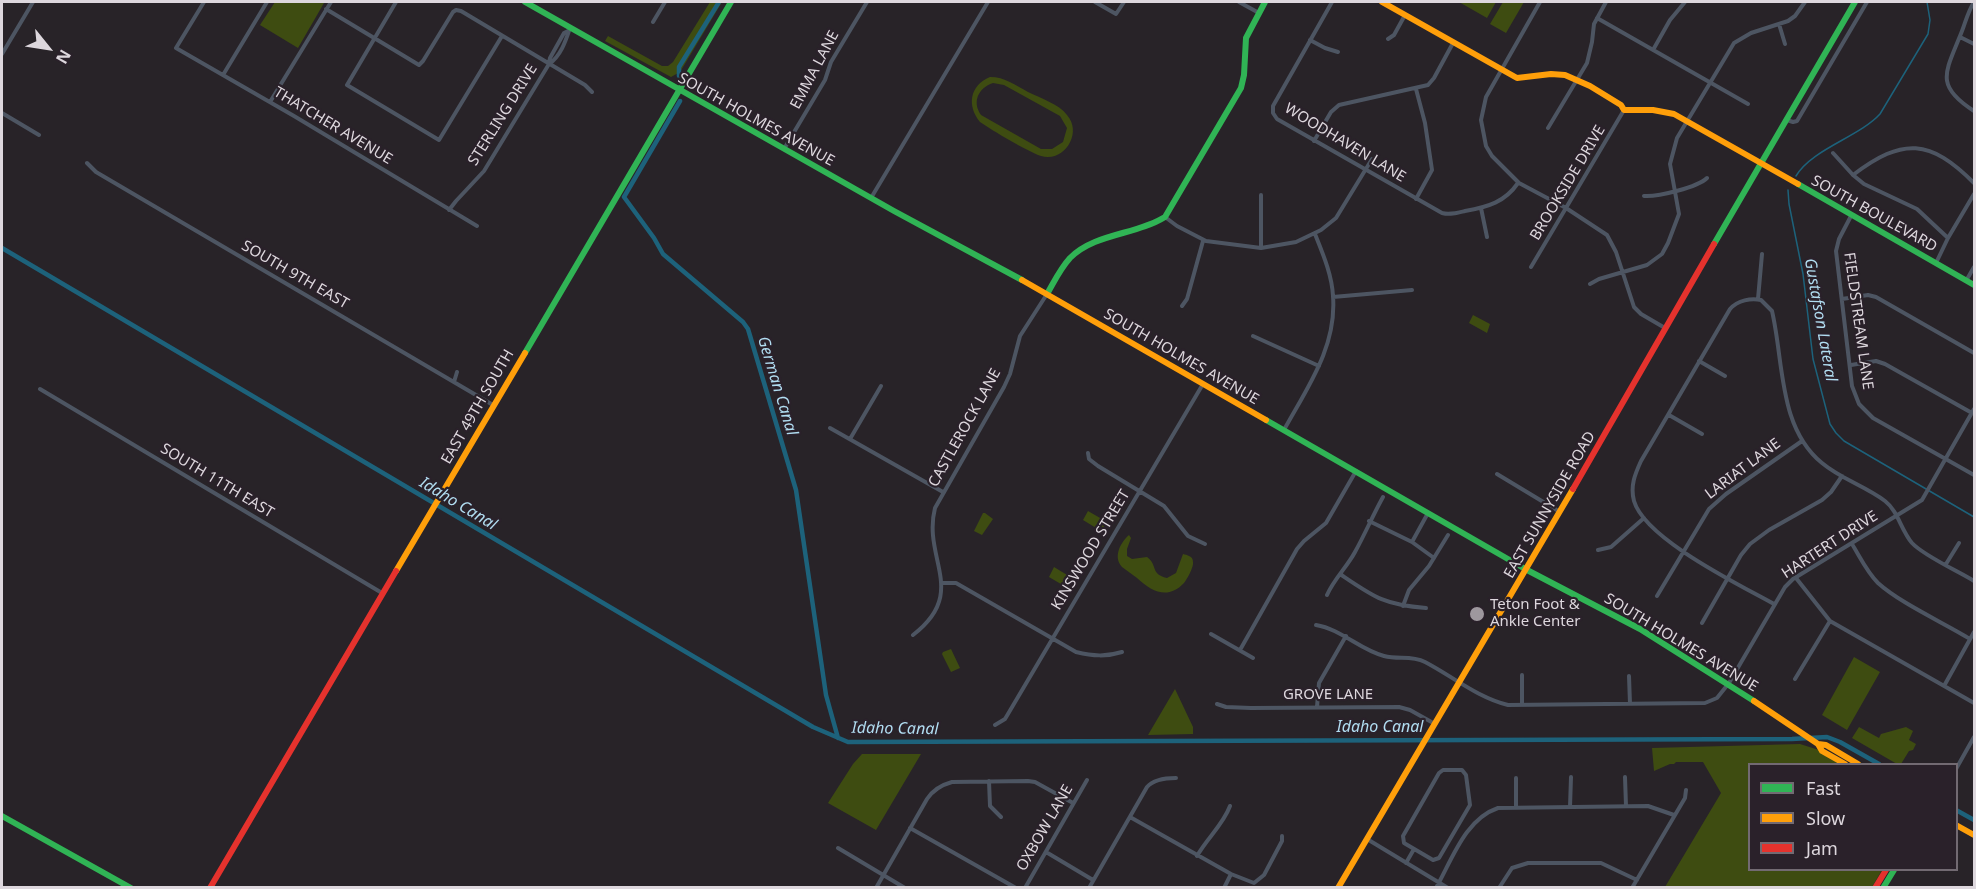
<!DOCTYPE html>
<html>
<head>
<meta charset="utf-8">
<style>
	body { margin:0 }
	#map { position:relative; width:1976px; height:889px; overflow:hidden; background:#282328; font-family:"Noto Sans",sans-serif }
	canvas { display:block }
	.frame { position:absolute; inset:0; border:3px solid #ddd7dd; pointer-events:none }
	.legend { position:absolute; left:1748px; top:763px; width:210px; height:108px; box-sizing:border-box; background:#2a212a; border:2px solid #726a72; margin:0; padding:8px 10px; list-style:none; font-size:18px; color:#ddd7dd }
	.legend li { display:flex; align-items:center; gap:12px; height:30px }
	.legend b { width:30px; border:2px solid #726a72 }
	.north { position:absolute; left:18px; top:18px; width:60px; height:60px; -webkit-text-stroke:4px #2a212a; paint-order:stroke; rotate:120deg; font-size:16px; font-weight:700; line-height:24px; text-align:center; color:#ddd7dd }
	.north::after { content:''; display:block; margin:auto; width:21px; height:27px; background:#ddd7dd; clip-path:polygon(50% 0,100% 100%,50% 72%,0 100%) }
</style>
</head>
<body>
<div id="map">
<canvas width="1976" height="889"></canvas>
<div class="frame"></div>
<ul class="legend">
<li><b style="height:8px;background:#30b455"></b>Fast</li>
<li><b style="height:8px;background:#ff9f0a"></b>Slow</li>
<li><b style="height:8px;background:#e5322d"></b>Jam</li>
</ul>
<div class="north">N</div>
</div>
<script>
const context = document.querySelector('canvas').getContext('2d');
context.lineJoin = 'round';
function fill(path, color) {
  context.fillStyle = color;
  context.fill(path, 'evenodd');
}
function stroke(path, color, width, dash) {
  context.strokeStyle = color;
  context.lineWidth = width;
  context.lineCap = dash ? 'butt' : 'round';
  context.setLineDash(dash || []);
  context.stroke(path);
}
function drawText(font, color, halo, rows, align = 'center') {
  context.font = font + ' "Noto Sans",sans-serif';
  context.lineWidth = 4.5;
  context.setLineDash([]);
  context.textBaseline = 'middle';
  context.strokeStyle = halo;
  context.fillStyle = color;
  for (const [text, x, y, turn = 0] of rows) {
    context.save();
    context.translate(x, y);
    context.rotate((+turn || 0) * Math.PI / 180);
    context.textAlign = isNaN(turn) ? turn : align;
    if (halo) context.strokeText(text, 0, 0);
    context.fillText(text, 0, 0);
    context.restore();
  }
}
fill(new Path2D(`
	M275 2H321L324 3 298 48 260 25Z
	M710 2H722L680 72 671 77 605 41 608 36 662 66H668L673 62Z
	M1459 2H1496L1487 18Z
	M1503 2H1524L1506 33 1490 24Z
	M990 77C1005 77 1015 85 1028 92 1040 98 1059 104 1067 115 1083 133 1064 163 1041 156 1027 151 993 131 980 122 967 106 969 86 990 77ZM993 83 1004 85 1060 116 1067 128 1063 142 1052 149H1041L981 115C972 102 978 88 993 83Z
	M1473 315 1490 324 1487 333 1469 323Z
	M1088 511 1107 522 1101 531 1083 520Z
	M983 513H985L993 519 982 535 974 531Z
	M1129 535 1131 538 1127 549V556L1132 559 1147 557C1158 565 1150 574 1167 578L1176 573 1183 554C1187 555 1193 556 1193 562 1194 567 1187 579 1184 583 1168 600 1152 592 1137 578 1132 574 1127 571 1122 567 1113 557 1120 543 1129 535Z
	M1054 567 1072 578 1066 587 1049 577Z
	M951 649 960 668 951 672 942 654 943 652Z
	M1854 657 1880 672 1847 730 1822 715Z
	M1175 689 1193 727V734L1148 735Z
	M1859 727 1879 738 1881 734 1906 727 1913 731 1909 740 1916 744 1913 750 1909 751 1901 764H1897L1852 738Z
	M1800 744 1822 751 1842 764H1750V870H1882L1872 887H1665L1721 793 1703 762H1676L1674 764H1670L1654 771 1652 748Z
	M862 754H921L876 830 828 803 853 764Z`), '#3e4c11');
stroke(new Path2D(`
	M1796 176C1812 149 1859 137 1880 114L1928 34 1930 20 1927 2
	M1788 190 1789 204 1803 274 1813 359 1830 424 1836 433 1844 441 1974 517`), '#1d627b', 1.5);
stroke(new Path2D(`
	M679 76V67L719 2
	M680 101 624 197 654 238 663 254 743 322 748 329 796 490 826 695 838 738
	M2 248 813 727 848 742 1792 739 1827 737 1840 742 1879 764
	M1956 810 1974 820`), '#1d627b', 4.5);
stroke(new Path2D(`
	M204 2 176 48 294 116 477 226
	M396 2 347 85 439 140 502 36
	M1095 2 1116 14 1124 2
	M1239 2 1259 13
	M1332 2 1273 106V113L1277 119 1442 213C1450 215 1457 213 1465 211 1488 207 1505 202 1518 183
	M1540 2 1486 97 1481 120 1486 146 1492 156 1519 183 1566 208 1607 235 1616 252 1634 307 1641 314 1665 328
	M1974 2C1967 13 1965 25 1960 36 1945 73 1935 86 1974 111
	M326 9 419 65 423 61 453 12 456 10 461 11 585 85 592 92
	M1597 18 1748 104
	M653 22 665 2
	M1779 24 1785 44
	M1960 37 1974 44
	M1388 39 1394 35 1405 15
	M1310 40 1325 48 1338 52
	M1653 50 1670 20 1685 2
	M2 54 33 2
	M549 63 550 58 564 33 568 31
	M223 75 267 2
	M1416 89 1425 123 1432 170 1416 199
	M270 102 331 2
	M2 113 39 135
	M1787 120 1793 122 1797 121 1867 2
	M1548 128 1587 63 1592 42 1594 24 1606 2
	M1314 141 1331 112 1339 105 1428 85 1434 78 1453 43
	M784 149 825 80 831 62 867 2
	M1833 153 1853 175 1864 184 1917 209 1948 238
	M87 163 96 172 493 405
	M1853 175C1903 137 1930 139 1974 183
	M1261 195V248
	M1644 196C1658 197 1698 187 1707 178
	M871 198 988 2
	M1481 208 1487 237
	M449 210 456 201 484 171 549 64C561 56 566 40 570 28
	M1851 216 1839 239 1836 251 1852 386 1859 404 1873 418 1974 475
	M1165 217 1177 226 1206 241 1261 248 1296 242 1321 230 1336 218 1372 159
	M1936 263 1948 238 1974 194
	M1531 267 1624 110
	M1966 281 1974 267
	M1590 284 1599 279 1647 265 1662 254 1668 243 1679 214 1670 164 1677 138 1734 43 1751 33 1788 21 1795 16 1805 2
	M1333 297 1412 290
	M1758 299 1762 254
	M1842 299 1868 295 1876 297 1974 353
	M1182 306 1187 299 1203 241
	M1253 336 1319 366
	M1699 361 1725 376
	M1851 365 1876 361 1885 364 1972 413
	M454 382 457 372
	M40 389 382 593
	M1669 415 1702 434
	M830 428 943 492
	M1284 430C1307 388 1337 347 1333 296 1332 275 1323 254 1315 234
	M850 439 881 386
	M1088 453 1089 459 1098 466 1164 506 1188 536 1205 544
	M1497 474 1560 512
	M1369 521 1412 542 1434 558
	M1412 542 1428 513
	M1852 544C1860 557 1867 572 1878 583 1900 603 1944 623 1970 639
	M1598 550 1611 547 1644 518
	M1946 564 1959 543
	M1340 574C1374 597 1384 605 1426 608
	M1796 578 1830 621 1974 703
	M943 583H956L1076 652C1093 656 1106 657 1122 652
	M1327 595C1334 579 1347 567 1355 552 1365 534 1373 515 1383 497
	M1657 596 1709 509 1726 494 1802 441
	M1774 604C1740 585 1645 539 1634 501 1630 486 1635 474 1641 461L1730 309C1738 300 1751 298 1761 300L1772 311C1784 362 1778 427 1822 463 1841 479 1865 486 1885 501 1898 511 1901 530 1912 543 1924 556 1958 571 1974 581
	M1403 606 1409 590 1429 566 1448 535
	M1702 623 1741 555 1750 544 1769 530 1822 500 1831 492 1842 476
	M1316 625C1341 629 1360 650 1384 656 1398 660 1411 655 1425 662 1452 676 1478 698 1508 705L1705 703 1717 698 1729 683 1785 587 1793 579 1922 500 1974 409
	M1211 634 1253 658
	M913 635C969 592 922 559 935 508L1004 387 1010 374 1020 336 1047 294
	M1240 650 1297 549 1304 541 1326 523 1356 471
	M1522 675V704
	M1629 676 1630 704
	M1795 679 1830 621
	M1944 686 1974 632
	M1217 704 1226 707 1251 708 1399 707 1410 710 1435 724
	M1317 707 1319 683 1346 636
	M995 725 1005 719 1203 384
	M1956 769 1974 737
	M1462 770 1466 775 1470 805 1439 858 1433 860 1404 843 1403 836 1439 773 1443 770Z
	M1625 777 1626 806
	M1516 778V807
	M989 781 990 806 1001 817
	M1570 807 1571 777
	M1130 817 1231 874 1254 883 1264 875 1282 841V836
	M910 828 1016 888
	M1367 839 1448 888
	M838 848 905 888
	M1046 852 1093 880
	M1197 856C1207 838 1223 825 1230 806
	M1406 863 1414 849
	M876 888 927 799C933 790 941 785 952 782L1028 781 1035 782 1073 803
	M1025 888 1087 780
	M1089 888 1147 787C1154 779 1166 778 1176 778
	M1224 888 1231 874
	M1436 888C1452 860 1465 819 1498 808L1648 806 1674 815
	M1499 888 1512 868 1528 863H1601L1637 880
	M1632 888 1685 798 1686 790`), '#4d5562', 4);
stroke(new Path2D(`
	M525 2 894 211 1022 280
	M1798 184 1974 285
	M1714 244 1855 2
	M1047 294C1054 282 1060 269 1070 258 1095 233 1136 235 1165 217L1241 88 1244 75 1246 38 1265 2
	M525 353 731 2
	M1266 420 1527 570 1640 629 1754 701
	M2 816 131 888
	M1883 888 1894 870`), '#30b455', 6);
stroke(new Path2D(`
	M1382 2 1517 78 1551 74 1565 75 1590 86 1621 105 1624 110H1653L1674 114 1798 184
	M1022 280 1266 420
	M396 571 525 353
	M1754 701 1818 744 1822 751 1845 764
	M1818 744 1826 745 1858 764
	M1956 825 1974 835
	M1338 888 1573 489`), '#ff9f0a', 6);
stroke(new Path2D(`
	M1573 489 1714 244
	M210 888 396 571
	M1875 888 1886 870`), '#e5322d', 6);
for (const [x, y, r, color] of [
	[1477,614,8,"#9e989e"]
]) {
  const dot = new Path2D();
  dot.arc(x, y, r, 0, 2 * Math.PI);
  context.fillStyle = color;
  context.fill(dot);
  stroke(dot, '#2a212a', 2);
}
drawText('15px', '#ddd7dd', '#2a212a', [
	["EMMA LANE",815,70,-62],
	["STERLING DRIVE",503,115,-58],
	["SOUTH HOLMES AVENUE",756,120,29],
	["THATCHER AVENUE",333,126,31],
	["WOODHAVEN LANE",1345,143,31],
	["BROOKSIDE DRIVE",1568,183,-59],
	["SOUTH BOULEVARD",1874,214,29],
	["SOUTH 9TH EAST",295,275,30],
	["FIELDSTREAM LANE",1858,321,82],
	["SOUTH HOLMES AVENUE",1181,357,30],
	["EAST 49TH SOUTH",478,407,-60],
	["CASTLEROCK LANE",965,428,-61],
	["LARIAT LANE",1743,469,-37],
	["SOUTH 11TH EAST",217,481,31],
	["EAST SUNNYSIDE ROAD",1550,505,-60],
	["HARTERT DRIVE",1830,545,-33],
	["KINSWOOD STREET",1091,550,-59],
	["SOUTH HOLMES AVENUE",1681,643,31],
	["GROVE LANE",1328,695],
	["OXBOW LANE",1045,828,-60]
]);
drawText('15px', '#ddd7dd', '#2a212a', [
	["Teton Foot &",1490,605],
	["Ankle Center",1490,622]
], 'left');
drawText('italic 16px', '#b1ddf1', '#2a212a', [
	["Gustafson Lateral",1820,320,80],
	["German Canal",777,386,73],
	["Idaho Canal",458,504,31],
	["Idaho Canal",1380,727],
	["Idaho Canal",895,729,1]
]);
</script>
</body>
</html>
